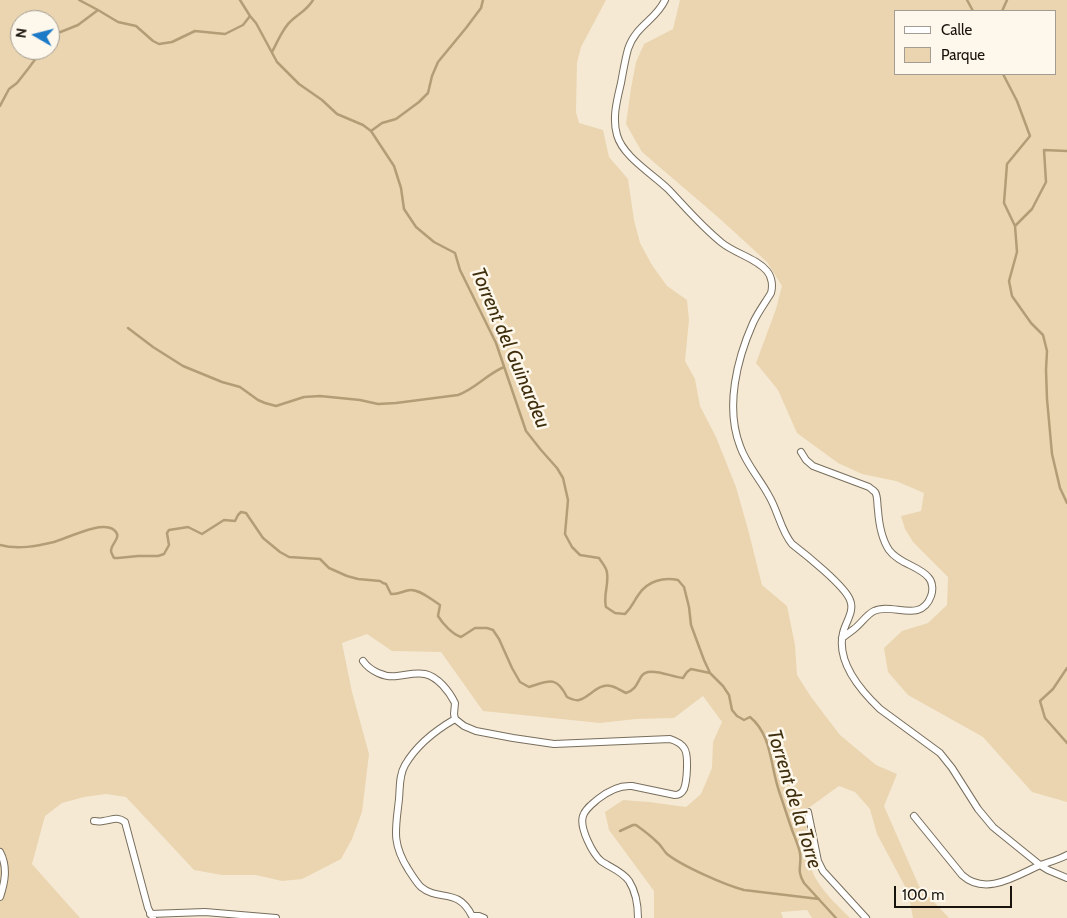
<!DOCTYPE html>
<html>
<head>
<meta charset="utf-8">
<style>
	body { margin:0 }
	#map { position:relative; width:1067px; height:918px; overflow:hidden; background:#f5e9d4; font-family:Cabin,sans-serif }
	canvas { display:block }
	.legend { position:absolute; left:894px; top:10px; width:162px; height:65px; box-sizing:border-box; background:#fef7eb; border:1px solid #a29c92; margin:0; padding:6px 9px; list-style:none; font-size:15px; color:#18140d }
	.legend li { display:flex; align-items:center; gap:10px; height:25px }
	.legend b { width:25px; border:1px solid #a29c92 }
	.north { position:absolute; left:10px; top:10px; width:50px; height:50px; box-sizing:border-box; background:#fef7eb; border:1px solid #a29c92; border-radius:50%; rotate:278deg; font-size:14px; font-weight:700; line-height:20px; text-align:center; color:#18140d }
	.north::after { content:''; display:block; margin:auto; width:18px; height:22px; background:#1d7ac7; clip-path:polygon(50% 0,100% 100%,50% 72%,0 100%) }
	.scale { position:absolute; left:894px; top:886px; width:118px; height:22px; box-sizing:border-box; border:2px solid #18140d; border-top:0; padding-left:6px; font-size:15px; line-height:18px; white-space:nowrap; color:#18140d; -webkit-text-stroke:4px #fef7eb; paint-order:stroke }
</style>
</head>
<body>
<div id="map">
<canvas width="1067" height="918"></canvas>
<ul class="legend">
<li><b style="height:6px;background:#fff"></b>Calle</li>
<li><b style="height:14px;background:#ead5b0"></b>Parque</li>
</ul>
<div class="north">N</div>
<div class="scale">100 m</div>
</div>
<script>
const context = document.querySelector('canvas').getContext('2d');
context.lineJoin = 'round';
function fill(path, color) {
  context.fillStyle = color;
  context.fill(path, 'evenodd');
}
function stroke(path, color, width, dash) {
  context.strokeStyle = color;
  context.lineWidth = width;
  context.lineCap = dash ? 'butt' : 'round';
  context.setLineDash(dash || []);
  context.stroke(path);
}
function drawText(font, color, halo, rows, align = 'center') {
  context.font = font + ' Cabin,sans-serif';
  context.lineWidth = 5;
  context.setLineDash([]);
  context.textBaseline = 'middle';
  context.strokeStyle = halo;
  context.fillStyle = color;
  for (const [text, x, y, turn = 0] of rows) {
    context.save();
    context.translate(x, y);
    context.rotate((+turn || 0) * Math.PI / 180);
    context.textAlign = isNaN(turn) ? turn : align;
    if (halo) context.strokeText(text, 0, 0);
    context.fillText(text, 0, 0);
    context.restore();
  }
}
fill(new Path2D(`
	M0 0H606L581 47 577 63 576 112 579 123 603 130 609 157 628 179 634 220 640 243 652 265 667 286 687 300 689 320 685 361 695 379 700 406 716 437 736 487 749 533 762 585 787 606 795 645 797 675 811 697 840 735 876 765 897 774 884 806 919 886 949 918H913L908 892 877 834 870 809 855 792 839 786 807 809C806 829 806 862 816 879 825 894 838 906 850 918H812L807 910 781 912 783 918H654V891L609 830 605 812 623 800 649 802 686 807 701 794 712 768 713 742 722 722 703 696 674 718 636 719 600 723 483 711 441 652 392 651 367 634 342 643 352 692 369 754 362 812 352 839 341 859 302 879 282 881 256 875H222L194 870 126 797 106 794 84 797 62 803 45 816 32 864 80 918H0ZM20 20H50V50H20Z
	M680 0H1067V802L1032 792 983 737 908 695 888 672 884 648 902 631 928 623 947 605 948 577 913 542 905 529 901 516 921 511 924 493 896 481 862 474 838 463 797 433 778 390 756 363 776 309 782 286 767 262 719 218 642 152 626 124 631 88 636 62 644 44 673 29ZM1056 11V74H896V11Z`), '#ead5b0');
stroke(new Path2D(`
	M79 0 98 10 118 22 136 26 153 41 159 44 172 42 195 31 225 34 243 25 250 16
	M240 0 250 16 256 23 277 62 299 84 322 100 337 114 363 125 371 131 394 166 401 188 404 209 416 227 434 242 455 253 460 270 496 343 526 431 541 450 557 468 563 478 568 500 565 534 572 547 580 555 599 558C602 563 607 568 607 573 609 585 603 595 606 607L615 613 625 614C633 606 633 602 639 594 648 581 663 577 678 580L684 587 689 607 691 625 704 660 710 673 723 686 729 695 732 710 737 716 744 720 750 717C772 735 770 765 779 791 783 803 787 815 791 827 794 836 798 844 800 853 802 866 796 870 804 883L836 918
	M967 0 973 11
	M1002 11 1003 9 1007 0
	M50 39 53 35 78 25 98 10
	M272 52C278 41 283 27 292 20 301 12 307 10 313 0
	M1003 74 1017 101 1030 136 1007 164 1004 203 1015 226 1017 252 1009 281 1012 296 1031 323 1043 335 1047 351 1046 370 1047 399 1052 454 1060 488 1067 503
	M0 106 9 89 17 83 28 69 42 50
	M371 131 382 123 396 119 419 102 428 93 432 76 438 62 466 28 481 8 483 0
	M1015 226 1032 209 1046 182 1044 150 1067 151
	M128 328 153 347 183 366 222 382 240 387 258 400 265 403 276 406 304 397 320 396 360 400 378 404 396 403 458 395C475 389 487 374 504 367
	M0 545C18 550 37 546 54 542 68 538 102 520 114 530 123 537 111 543 111 551 111 553 113 556 114 558H118L138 556H158L164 554 169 545 167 533 169 530 188 527 202 534 224 520 235 521 238 515 241 512 246 513 263 538 280 552 289 557 320 559 329 568 347 576 358 579 380 581 383 583 386 584 391 594C399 595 404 590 411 590 421 590 432 600 440 605L438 616C443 624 452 634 461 637L475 628H487L493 630 499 639 512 668 520 682 529 687C549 681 556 675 567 697 571 699 575 701 579 700 590 697 598 683 611 686 616 687 621 691 626 693 641 688 637 674 648 672 658 670 673 677 683 678L687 672 691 669 710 673
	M1067 668 1053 689 1040 701 1045 718 1067 743
	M620 831 633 825H636C643 830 651 836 657 842 661 845 663 850 667 854 682 866 725 885 744 890L819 899`), '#b39d76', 2.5);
const minor = new Path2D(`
	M665 0C656 20 636 25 628 49 625 60 623 72 621 83 617 100 612 118 617 135 623 157 653 174 669 190 686 208 702 227 722 243 736 254 756 258 767 271 772 277 773 286 771 293 765 303 758 312 753 323 737 359 725 407 740 446 746 464 760 479 769 496 778 511 781 531 792 544 805 554 845 586 850 600 855 611 845 623 843 633 836 662 860 690 880 709L940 753 952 768 978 809 993 827 1040 865 1048 870 1067 878
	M801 452 806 460 813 466 869 487C871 489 873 490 875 492 878 496 877 505 878 510 879 524 881 538 889 550 899 564 920 566 929 578 933 583 933 591 931 596 921 624 892 602 874 611 866 615 861 624 854 629 850 632 846 635 842 638
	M363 661C370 671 385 678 397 676 407 675 415 672 425 674 438 677 449 691 455 703L454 714 455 719
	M455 719 464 726 476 731 513 738 554 744 670 739C676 741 681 743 684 748 689 754 687 781 684 789 682 793 679 795 675 795L632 786C619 785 608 791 598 799 592 804 585 809 583 816 579 828 593 854 601 861 611 868 622 871 629 881 636 892 638 905 638 918
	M455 719C436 730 416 746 405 765 399 775 400 788 399 799 396 828 391 842 408 869 412 875 416 882 421 887 439 902 458 887 472 916H479L484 918
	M808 812 818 861 823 871 866 918
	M914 816 962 875C985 896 1014 877 1038 866 1048 862 1058 860 1067 855
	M94 821C97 821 100 822 103 821 112 820 117 816 125 822L148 908 153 918
	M0 852C8 867 5 882 0 897
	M150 914 205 912 276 918`);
stroke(minor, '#786e5c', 8);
stroke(minor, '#fff', 6);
drawText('italic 20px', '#3f2e0d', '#fef7eb', [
	["Torrent del Guinardeu",510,348,67],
	["Torrent de la Torre",794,799,73]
]);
</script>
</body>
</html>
